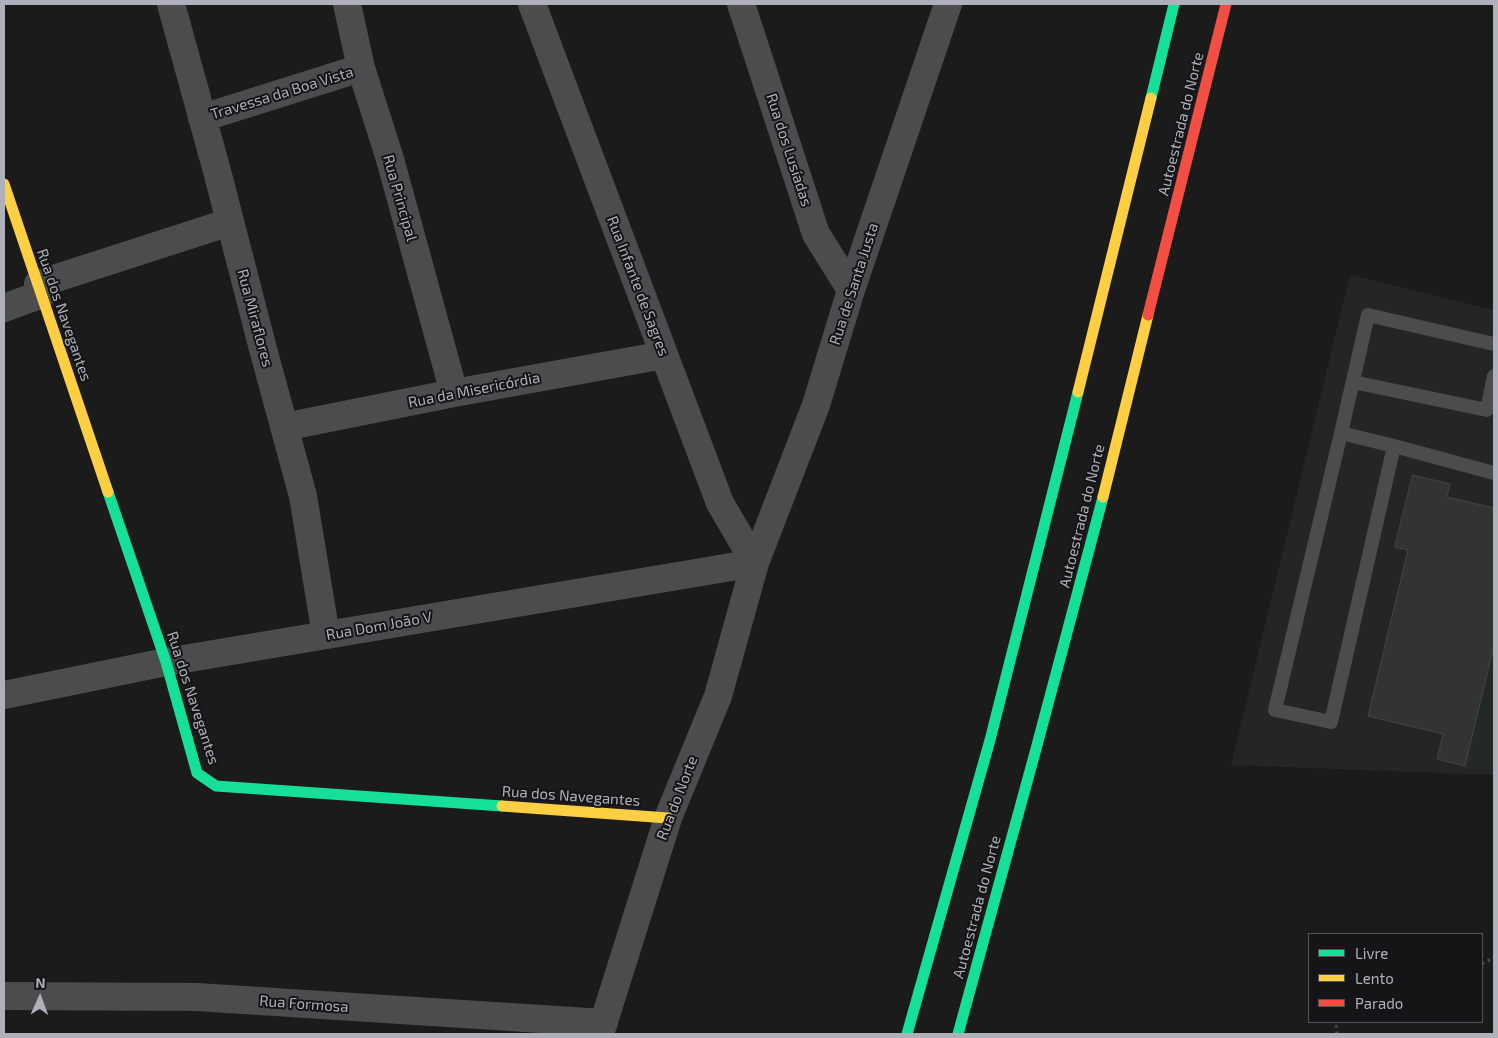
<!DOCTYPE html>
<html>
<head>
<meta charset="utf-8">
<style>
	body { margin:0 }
	#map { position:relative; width:1498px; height:1038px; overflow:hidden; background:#1b1b1b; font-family:"Exo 2",sans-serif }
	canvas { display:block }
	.frame { position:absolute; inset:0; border:5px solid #aeb0ba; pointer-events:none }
	.legend { position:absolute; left:1308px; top:933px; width:175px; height:90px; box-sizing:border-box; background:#151517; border:1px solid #525358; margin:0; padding:6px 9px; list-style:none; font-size:15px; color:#aeb0ba }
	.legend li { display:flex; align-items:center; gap:10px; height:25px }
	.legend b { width:25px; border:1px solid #525358 }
	.north { position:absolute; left:15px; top:973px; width:50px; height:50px; -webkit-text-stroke:4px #151517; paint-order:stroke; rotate:2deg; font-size:14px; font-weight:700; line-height:20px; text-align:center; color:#aeb0ba }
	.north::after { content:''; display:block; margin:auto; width:18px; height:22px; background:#aeb0ba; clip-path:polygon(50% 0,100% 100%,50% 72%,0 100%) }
</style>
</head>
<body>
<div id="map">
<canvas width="1498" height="1038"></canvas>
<div class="frame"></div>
<ul class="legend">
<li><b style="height:6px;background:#16e098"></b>Livre</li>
<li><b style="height:6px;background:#ffcf43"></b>Lento</li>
<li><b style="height:6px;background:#f24e42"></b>Parado</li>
</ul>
<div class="north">N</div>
</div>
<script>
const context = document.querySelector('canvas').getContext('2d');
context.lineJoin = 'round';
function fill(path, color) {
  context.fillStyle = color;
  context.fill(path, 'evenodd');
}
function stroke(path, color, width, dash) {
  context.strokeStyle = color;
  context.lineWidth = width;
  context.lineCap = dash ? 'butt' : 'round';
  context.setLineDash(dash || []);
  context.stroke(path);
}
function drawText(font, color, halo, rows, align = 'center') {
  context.font = font + ' "Exo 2",sans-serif';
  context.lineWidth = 4;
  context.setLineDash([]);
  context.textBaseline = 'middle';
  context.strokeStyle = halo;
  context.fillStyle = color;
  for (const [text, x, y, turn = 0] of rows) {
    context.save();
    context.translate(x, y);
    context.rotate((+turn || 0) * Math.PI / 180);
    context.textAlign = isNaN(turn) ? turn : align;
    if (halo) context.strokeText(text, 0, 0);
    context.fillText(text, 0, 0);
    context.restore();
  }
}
fill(new Path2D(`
	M1350 275 1494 310V775L1231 765Z`), '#252527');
fill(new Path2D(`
	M1490 662 1494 663V769L1465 768Z`), '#232a25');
const building = new Path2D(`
	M1413 475 1450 484 1447 497 1494 508V645L1465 766 1437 759 1443 734 1368 716 1408 550 1395 547Z`);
fill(building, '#333334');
stroke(building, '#444447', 1);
stroke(new Path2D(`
	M1482 964 1494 957
	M1337 1034 1336 1027 1340 1022`), '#4c4d50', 3, [2.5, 4]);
stroke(new Path2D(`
	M1494 344 1368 315 1341 433 1275 710 1331 722 1394 446 1494 473
	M1353 382 1487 410 1494 376
	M1341 433 1394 446`), '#4b4c4e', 14);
stroke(new Path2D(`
	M171 4 217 171 263 349 303 496 326 635
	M347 4 361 68 390 159 454 393
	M532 4 720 503 755 563
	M741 4 816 234 851 290
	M202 118 361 68
	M38 284 230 222
	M4 308 42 294
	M284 427 454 393 664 355
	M4 695 166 662 755 563
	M4 996 197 997 604 1023
	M600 1034 668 818 718 696 755 563 816 405 851 290 948 4`), '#4b4c4e', 28);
stroke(new Path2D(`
	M1151 98 1174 4
	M108 492 166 662 197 773 216 786 502 806
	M907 1034 990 740 1078 392
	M958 1034 1036 749 1103 497`), '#16e098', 11);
stroke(new Path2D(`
	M4 184 108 492
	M1078 392 1151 98
	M1103 497 1148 315
	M502 806 668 818`), '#ffcf43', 11);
stroke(new Path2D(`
	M1148 315 1226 4`), '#f24e42', 11);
drawText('15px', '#aeb0ba', '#151517', [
	["Travessa da Boa Vista",282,93,-17],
	["Autoestrada do Norte",1181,124,-76],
	["Rua dos Lusíadas",789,150,72],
	["Rua Principal",400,198,74],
	["Rua de Santa Justa",854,284,-72],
	["Rua Infante de Sagres",638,286,69],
	["Rua dos Navegantes",64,315,71],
	["Rua Miraflores",255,318,75],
	["Rua da Misericórdia",474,390,-11],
	["Autoestrada do Norte",1082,516,-76],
	["Rua Dom João V",379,626,-10],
	["Rua dos Navegantes",193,698,72],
	["Rua dos Navegantes",571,796,4],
	["Rua do Norte",677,798,-69],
	["Autoestrada do Norte",977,907,-75],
	["Rua Formosa",304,1004,4]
]);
</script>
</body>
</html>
